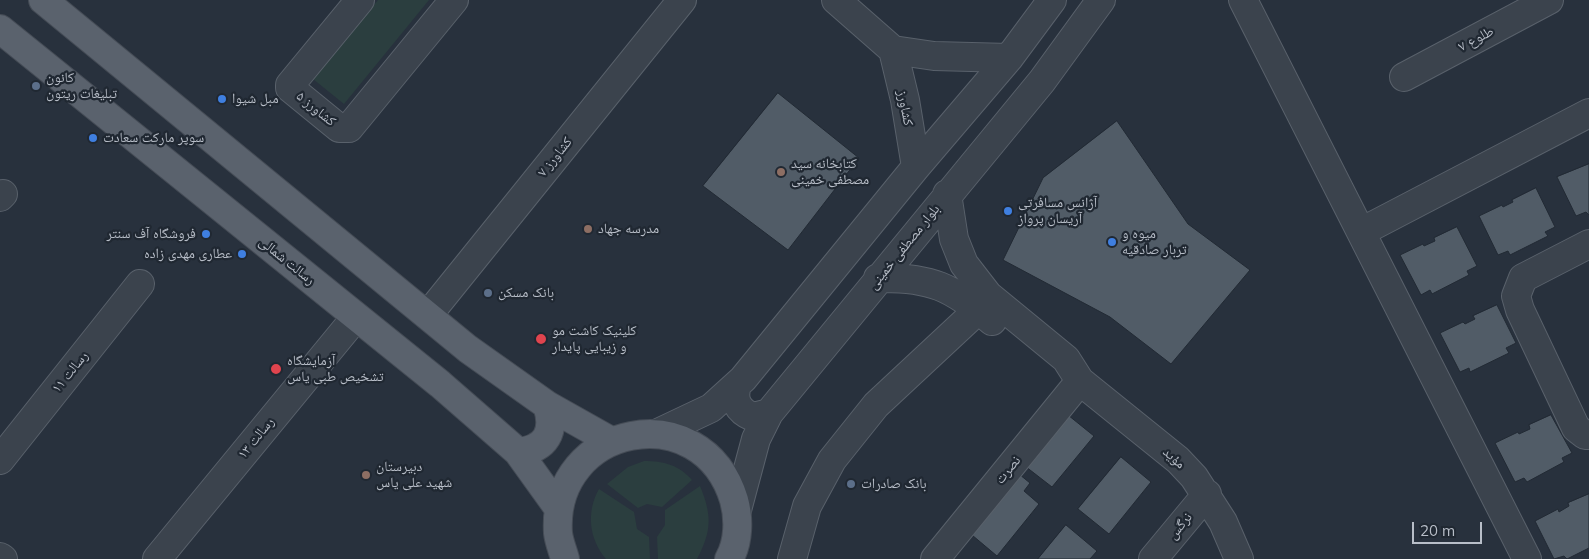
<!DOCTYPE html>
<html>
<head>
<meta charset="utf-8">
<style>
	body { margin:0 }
	#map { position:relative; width:1589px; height:559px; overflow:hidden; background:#28313d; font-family:Mulish,sans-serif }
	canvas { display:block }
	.scale { position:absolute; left:1412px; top:522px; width:70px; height:22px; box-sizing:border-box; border:2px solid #b8bec8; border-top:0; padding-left:6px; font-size:15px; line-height:18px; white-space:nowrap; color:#b8bec8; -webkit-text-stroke:4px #202832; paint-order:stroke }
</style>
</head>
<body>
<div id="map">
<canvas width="1589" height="559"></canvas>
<div class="scale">20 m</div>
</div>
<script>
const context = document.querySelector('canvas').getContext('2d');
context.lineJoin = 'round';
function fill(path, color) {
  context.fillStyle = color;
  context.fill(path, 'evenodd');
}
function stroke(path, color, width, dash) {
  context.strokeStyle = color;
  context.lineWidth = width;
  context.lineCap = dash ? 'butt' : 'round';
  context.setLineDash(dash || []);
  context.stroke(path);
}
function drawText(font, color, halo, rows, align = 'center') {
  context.font = font + ' Mulish,"Noto Naskh Arabic",sans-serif';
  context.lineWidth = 4.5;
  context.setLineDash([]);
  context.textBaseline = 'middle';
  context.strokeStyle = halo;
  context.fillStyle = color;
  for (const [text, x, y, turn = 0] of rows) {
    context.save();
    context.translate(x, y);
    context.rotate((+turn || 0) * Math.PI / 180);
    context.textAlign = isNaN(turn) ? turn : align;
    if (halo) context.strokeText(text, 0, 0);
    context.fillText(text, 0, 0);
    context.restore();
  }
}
fill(new Path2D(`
	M378 0H429L344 104 313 79Z
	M644 461C664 461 679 465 692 480L662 507 647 504 638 508 607 484 628 467Z
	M700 486C712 515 712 531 697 559H658L657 537 665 525V510Z
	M599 489 634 512 637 529 649 537 650 559H606C589 539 586 512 599 489Z`), '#2b3e3f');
const building = new Path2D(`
	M778 93 859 158 788 250 703 186Z
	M1117 121 1188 224 1250 270 1171 364 1110 317 1003 260 1043 178Z
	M1589 164V215L1586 212 1576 216 1557 177Z
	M1536 188 1555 227 1545 232 1548 236 1510 255 1508 251 1498 255 1479 216 1502 205 1503 207 1513 202 1512 200Z
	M1457 227 1477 266 1467 271 1469 275 1432 294 1430 290 1421 295 1400 255 1423 244 1424 246 1435 241 1434 238Z
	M1497 305 1516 343 1506 348 1509 353 1470 372 1469 368 1460 372 1440 333 1463 322 1465 324 1475 319 1473 316Z
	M1063 411 1094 436 1052 487 1021 463Z
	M1551 415 1572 453 1562 458 1564 462 1527 482 1524 478 1515 482 1495 443 1518 432 1519 434 1530 429 1529 425Z
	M1121 457 1151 482 1109 534 1078 509Z
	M1014 470 1030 483 1024 491 1039 504 997 556 966 530Z
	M1589 494V548L1567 559 1564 556 1554 559 1535 521 1558 509 1559 512 1569 506 1568 503Z
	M1066 525 1097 551 1090 559H1038Z`);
fill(building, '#515c67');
stroke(building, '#222a34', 1);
const minor = new Path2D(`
	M360 0 290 85V88L339 128H349L454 0
	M836 0 893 50 934 56 1009 58
	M1243 0 1527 559
	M893 50 905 100 916 167
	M1404 77 1549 0
	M947 194 954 239 964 264 988 295 1066 359 1080 381 1178 460 1194 477 1223 522 1239 559
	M0 197 3 194
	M1361 232 1589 113
	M1589 244 1523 278 1516 296 1520 310 1576 428 1585 435H1589
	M878 278C931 277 952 287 992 321
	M428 315 682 0
	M737 385C732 400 738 411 753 417L769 413
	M656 434 711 408 743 379 916 167 1009 58 1052 0
	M0 460 140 284
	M737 510 756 439 769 413 1042 81 1101 0
	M0 557 3 559
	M157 559 356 317
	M792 559 807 506 832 460 876 405 978 310
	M935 559 1080 381
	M1153 559 1207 494`);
const major = new Path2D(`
	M43 0 468 349 547 405 611 441
	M0 29 440 384 518 452 559 509
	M518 452C546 449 556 432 547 405
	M565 559C563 551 559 542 558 533 551 424 702 394 734 500 739 518 739 542 729 559`);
stroke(minor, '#59616b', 30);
stroke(major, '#454c56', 30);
stroke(minor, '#3b434d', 28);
stroke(major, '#5a626d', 28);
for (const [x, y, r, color] of [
	[36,86,5,"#5c6f8a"],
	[222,99,5,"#3f7fe0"],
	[93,138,5,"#3f7fe0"],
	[781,172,5,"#8d6e63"],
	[1008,211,5,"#3f7fe0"],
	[588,229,5,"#8d6e63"],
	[206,234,5,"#3f7fe0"],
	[1112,242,5,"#3f7fe0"],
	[242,254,5,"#3f7fe0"],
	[488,293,5,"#5c6f8a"],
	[541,339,6,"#e0444e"],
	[276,369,6,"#e0444e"],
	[366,475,5,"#8d6e63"],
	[851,484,5,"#5c6f8a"]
]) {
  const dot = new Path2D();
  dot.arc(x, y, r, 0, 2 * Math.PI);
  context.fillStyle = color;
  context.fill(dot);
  stroke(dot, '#202832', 2);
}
drawText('14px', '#b8bec8', '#202832', [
	["طلوع ۷",1476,39,-28],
	["کشاورز",905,108,79],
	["کشاورز ۵",316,109,39],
	["کشاورز ۷",555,157,-51],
	["بلوار مصطفی خمینی",904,247,-51],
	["رسالت شمالی",287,261,39],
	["رسالت ۱۱",70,372,-51],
	["رسالت ۱۳",256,438,-51],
	["مؤید",1174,458,42],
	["نصرت",1008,470,-51],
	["نرگس",1180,526,-51]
]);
drawText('14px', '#b8bec8', '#202832', [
	["کانون",46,78],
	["تبلیغات ریتون",46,94],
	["مبل شیوا",232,99],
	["سوپر مارکت سعادت",103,138],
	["کتابخانه سید",791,164],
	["مصطفی خمینی",791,180],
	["آژانس مسافرتی",1018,203],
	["آریسان پرواز",1018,219],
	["مدرسه جهاد",598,229],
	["فروشگاه آف سنتر",196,234,"right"],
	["میوه و",1122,234],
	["تربار صادقیه",1122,250],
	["عطاری مهدی زاده",232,254,"right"],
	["بانک مسکن",498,293],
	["کلینیک کاشت مو",552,331],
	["و زیبایی پایدار",552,347],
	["آزمایشگاه",287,361],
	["تشخیص طبی یاس",287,377],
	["دبیرستان",376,467],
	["شهید علی یاس",376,483],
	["بانک صادرات",861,484]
], 'left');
</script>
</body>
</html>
